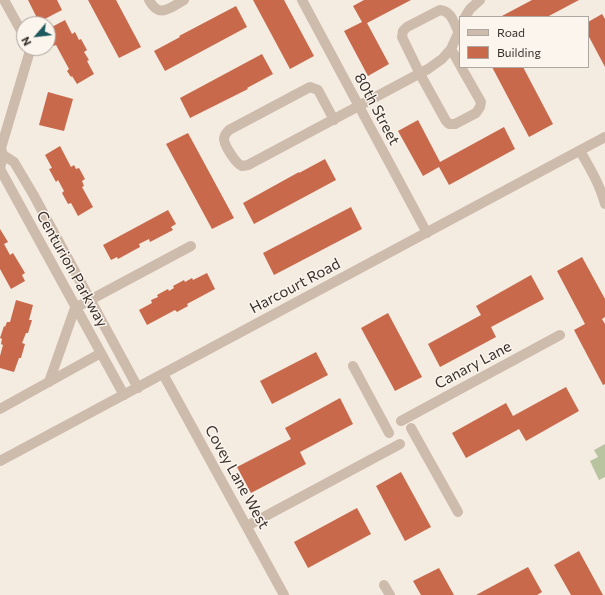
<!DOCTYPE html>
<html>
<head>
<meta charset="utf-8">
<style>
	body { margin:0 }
	#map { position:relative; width:605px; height:595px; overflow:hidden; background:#f4ebe1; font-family:Commissioner,sans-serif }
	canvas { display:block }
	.legend { position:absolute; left:459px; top:16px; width:130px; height:52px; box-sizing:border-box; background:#fbf5ee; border:1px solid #aea6a0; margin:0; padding:5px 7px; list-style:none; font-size:12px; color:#3b302b }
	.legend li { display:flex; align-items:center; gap:8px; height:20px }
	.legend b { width:20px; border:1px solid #aea6a0 }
	.north { position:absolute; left:16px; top:16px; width:40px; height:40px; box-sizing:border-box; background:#fbf5ee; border:1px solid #aea6a0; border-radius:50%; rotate:242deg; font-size:11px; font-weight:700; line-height:16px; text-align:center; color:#3b302b }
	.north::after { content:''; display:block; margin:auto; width:14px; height:18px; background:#1f5a5e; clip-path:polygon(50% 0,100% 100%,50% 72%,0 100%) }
</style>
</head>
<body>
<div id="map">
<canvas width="605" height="595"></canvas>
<ul class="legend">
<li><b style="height:5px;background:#cdbbac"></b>Road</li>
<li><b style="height:11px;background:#c8694b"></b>Building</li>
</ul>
<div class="north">N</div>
</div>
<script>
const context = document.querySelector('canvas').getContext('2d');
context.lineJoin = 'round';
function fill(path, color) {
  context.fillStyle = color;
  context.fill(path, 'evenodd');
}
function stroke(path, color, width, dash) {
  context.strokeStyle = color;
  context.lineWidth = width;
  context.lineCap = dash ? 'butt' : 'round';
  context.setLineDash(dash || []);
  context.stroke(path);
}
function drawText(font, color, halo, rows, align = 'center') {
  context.font = font + ' Commissioner,sans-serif';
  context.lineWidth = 3;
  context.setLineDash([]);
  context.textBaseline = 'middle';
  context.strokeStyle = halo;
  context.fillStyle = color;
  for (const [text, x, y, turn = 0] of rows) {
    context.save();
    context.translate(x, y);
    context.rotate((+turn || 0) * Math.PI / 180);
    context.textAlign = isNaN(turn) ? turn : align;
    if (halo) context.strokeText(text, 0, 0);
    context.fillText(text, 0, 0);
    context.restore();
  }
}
fill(new Path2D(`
	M605 444V477L599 480 590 461 598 457 594 450Z`), '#b8c4a0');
fill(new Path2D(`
	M28 0H57L62 10 39 22Z
	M88 0H116L141 47 119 58Z
	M253 0H284L314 56 290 69Z
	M364 0H411L367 23 389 64 368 76 344 31 362 22 353 6Z
	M532 0H579L547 17H500Z
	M236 6 247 27 165 71 154 51 180 37 179 36Z
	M602 14 605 19V67L588 35V22Z
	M65 20 72 34 75 32 79 40 81 39 87 50 84 52 89 60 87 61 94 74 77 84 72 76 71 77 67 71 69 69 56 45 53 46 49 39 52 38 48 29Z
	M262 54 273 74 247 88 248 89 190 118 180 98Z
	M492 67H523L553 124 529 137Z
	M48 92 73 99 64 131 39 125Z
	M418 120 440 162 504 127 515 149 449 185 439 167 423 176 398 131Z
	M188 133 234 218 212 229 166 144Z
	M60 146 71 167 74 165 76 169 79 168 85 179 82 181 84 186 82 187 93 207 78 216 71 203 68 204 62 193 64 191 58 180 56 182 49 169 52 168 45 155Z
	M325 159 336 180 254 224 243 203 299 172V173Z
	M351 207 362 229 274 275 263 253Z
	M168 210 176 224 171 227 173 230 150 242 149 239 139 244 140 247 118 259 117 257 111 260 103 245Z
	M0 229 8 242 4 244 10 255 13 253 25 273 22 275 25 281 11 289 0 269Z
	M582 257 605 299V317L602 319 605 324V384L603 385 574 330 585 324 557 271Z
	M207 273 215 289 187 304 188 306 177 312 175 310 147 325 139 310 152 303 151 300 158 297 157 295 168 289 169 291 174 288 173 286 184 280 185 282 192 278 193 280Z
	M531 275 544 299 491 327 496 337 440 367 428 344 481 315 476 306Z
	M16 300 33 305 29 320H32L28 333H26L22 343 25 344 21 358H19L14 372 0 368V356L3 345 1 344 2 339 0 338 4 326 5 327 7 322H10Z
	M388 313 422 377 395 391 361 328Z
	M316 352 328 375 272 404 260 381Z
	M566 387 579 411 526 441 519 429 466 458 452 433 506 403 513 416Z
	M340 398 353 424 300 452 306 464 251 493 237 467 291 439 285 428Z
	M401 472 431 527 405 541 376 486Z
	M357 508 371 534 308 568 294 542Z
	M579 551 603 595H571L554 565Z
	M528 567 542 592 537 595H476Z
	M439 568 454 595H421L413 581Z`), '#c8694b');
stroke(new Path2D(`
	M4 0 24 36
	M149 0C159 19 170 8 184 0
	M302 0 427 233
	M465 17 470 9 480 0
	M459 33C454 24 452 11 440 10L407 27 403 31 402 37 420 74 446 121 449 124H455L476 113 480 107 481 102 461 67
	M30 48 29 54 1 148 3 155 0 169 124 395
	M451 49 460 65
	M334 120 318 90 310 87 229 130C227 132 224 135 224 139 224 145 236 164 242 166L248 165 428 69 442 59 451 49 460 29
	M580 151C590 168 600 185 605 204
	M3 155 14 162 33 194 138 388
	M353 366 389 433
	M163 374 284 595
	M49 382 75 308 191 246
	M0 409 101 353
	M401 421 560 335
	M411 428 458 512
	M0 461 605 137
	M247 526 400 444
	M384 585 390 595`), '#cdbbac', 10);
drawText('15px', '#3b302b', '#fbf5ee', [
	["80th Street",377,109,62],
	["Centurion Parkway",72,269,61],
	["Harcourt Road",295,286,-28],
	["Canary Lane",473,365,-28],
	["Covey Lane West",237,477,61]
]);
</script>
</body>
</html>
